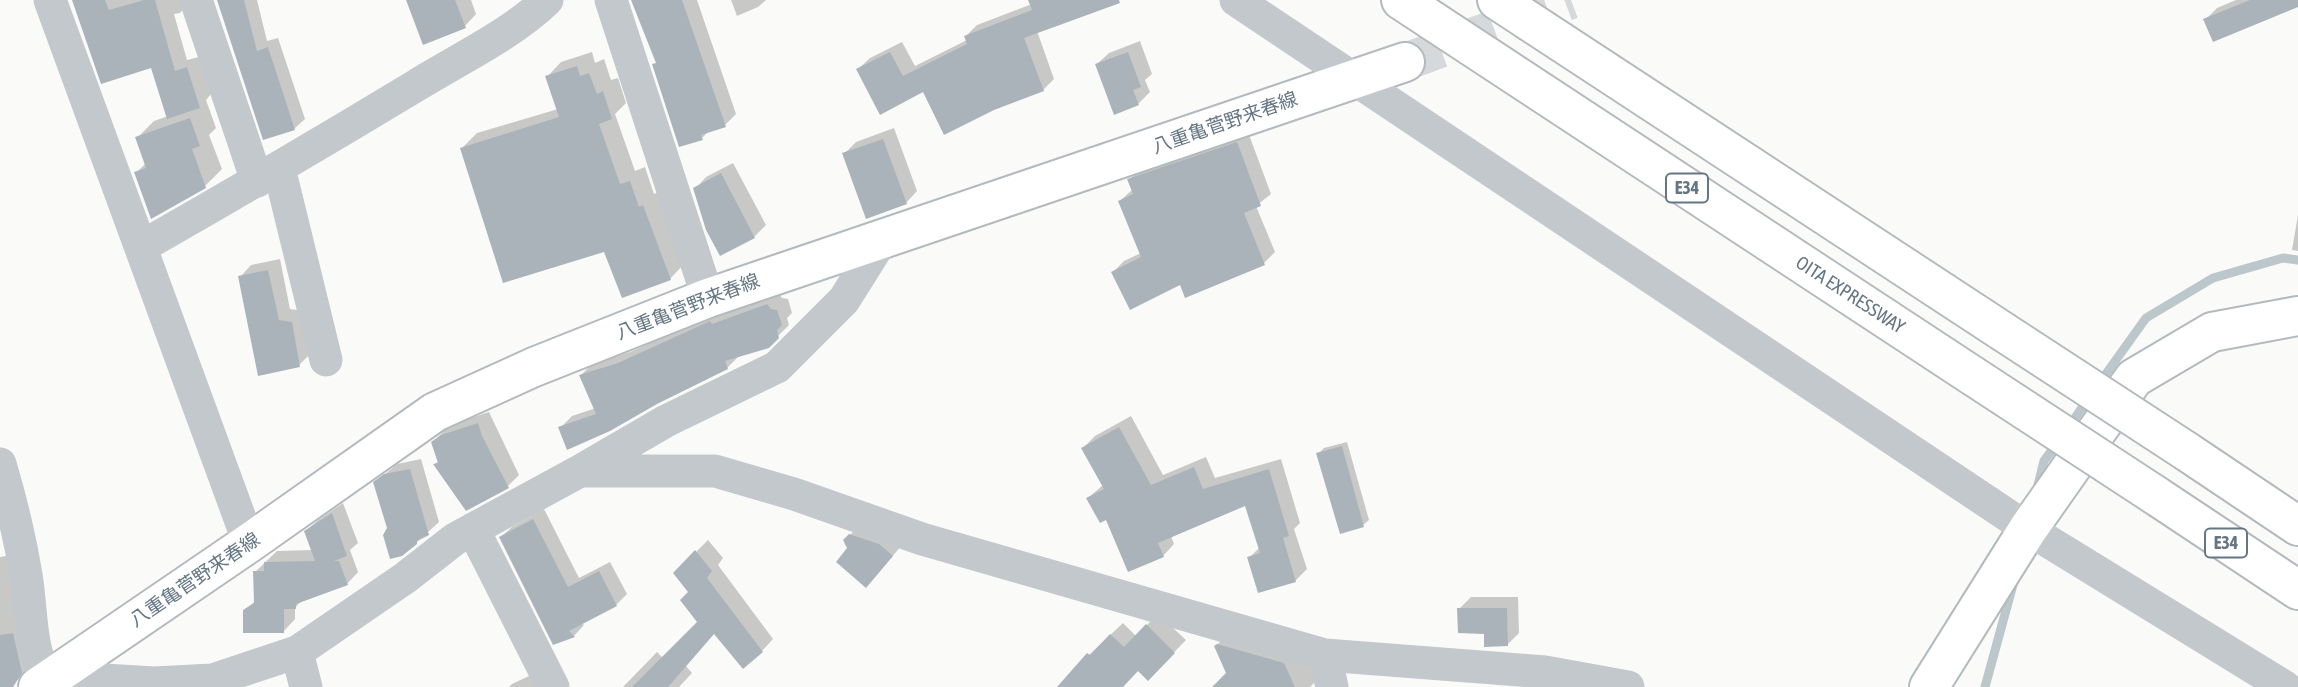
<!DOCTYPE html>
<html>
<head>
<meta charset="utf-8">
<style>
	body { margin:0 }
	canvas { display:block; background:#fafaf8 }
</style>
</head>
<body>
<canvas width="2298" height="687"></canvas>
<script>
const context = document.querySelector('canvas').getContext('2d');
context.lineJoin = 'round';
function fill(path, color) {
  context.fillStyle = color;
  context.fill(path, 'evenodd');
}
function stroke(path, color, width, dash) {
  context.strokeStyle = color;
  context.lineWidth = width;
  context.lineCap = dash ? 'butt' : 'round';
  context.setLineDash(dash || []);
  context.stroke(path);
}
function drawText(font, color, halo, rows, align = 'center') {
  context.font = font + ' "Asap Condensed","Noto Sans JP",sans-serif';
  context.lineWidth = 7;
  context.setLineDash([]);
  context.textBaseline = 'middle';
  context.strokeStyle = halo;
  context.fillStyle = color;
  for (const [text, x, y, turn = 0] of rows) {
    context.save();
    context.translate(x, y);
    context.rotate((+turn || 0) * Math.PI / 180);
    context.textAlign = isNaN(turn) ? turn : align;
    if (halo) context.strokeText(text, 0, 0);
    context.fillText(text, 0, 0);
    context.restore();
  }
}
fill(new Path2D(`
	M73 0H191L180 13 174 14 187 60 199 57 211 94 206 100 216 128 209 135 222 169 205 186 136 173 146 163 137 138 154 121 168 116 152 65Z
	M218 0H257L267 41 278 38 305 119 294 129Z
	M407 0H471L476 14 465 26Z
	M632 0H697L736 114 725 125 709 131 702 138 657 62Z
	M731 0H766L758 7 737 16Z
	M1030 0H1114L1037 31 1054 79 1043 90 924 89 858 69 870 58 902 42 915 66 967 40 966 36 977 25 1032 4Z
	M2236 0H2298L2205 20 2217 8Z
	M1140 41 1152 74 1145 80 1150 92 1138 104 1097 64 1109 53Z
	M592 52 595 63 604 59 611 80 618 78 626 103 615 114 635 171 645 167 654 194 658 192 684 264 670 279 605 250 462 148 477 133 558 109 547 77 561 62Z
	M894 128 917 191 906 203 844 154 856 142Z
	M1248 132 1271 194 1256 206 1275 252 1264 263 1180 282 1113 272 1124 261 1141 253 1120 201 1133 189 1130 179 1140 169Z
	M733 163 766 225 754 237 721 254 695 189 706 177Z
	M2298 215V251L2292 250Z
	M280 259 290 309 304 311 311 353 299 365 240 277 251 265Z
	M779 294 782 298 788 299 792 313 787 318 789 325 768 346 738 357 727 368 560 428 572 416 596 408 581 375 592 364 630 352 722 311 723 314Z
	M489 412 519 475 508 486 435 464 439 461 433 442 445 430 455 423Z
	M1131 416 1163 475 1206 457 1215 478 1281 459 1300 523 1294 529 1307 569 1295 581 1249 558 1260 547 1247 503 1171 536 1174 544 1163 556 1107 518 1088 498 1103 485 1083 448 1095 436Z
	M1347 442 1369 520 1363 525 1318 454 1324 448Z
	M421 459 439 522 416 543 389 528 375 483 397 464Z
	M343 503 358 543 350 550 358 572 347 584 303 599 295 608V619L284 631 245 611 256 600 255 572 277 551 313 550 306 531 318 520Z
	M544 509 579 578 610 562 627 594 616 605 581 623 584 625 574 636 554 643 501 537 512 527Z
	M862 523 903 544 877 574 850 549 845 540Z
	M708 540 723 558 718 565 773 639 762 651 715 632 686 666 692 673 679 687H623L657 652 663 658 699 622 690 592 675 573Z
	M12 555 29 669 10 687H0V557Z
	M1471 597H1518L1519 633 1507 645 1486 633 1459 609Z
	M1158 614 1186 640 1148 679 1138 669 1120 687H1069L1089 655 1123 623 1136 636Z
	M1227 635 1295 653 1323 674 1310 687H1215L1228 673 1216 646Z
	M546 668 558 687H509L512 684Z`), '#0003');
stroke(new Path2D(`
	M2098 385 2146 318 2213 278 2283 258 2298 260
	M2068 428 2088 399
	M2037 489 2044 461 2058 442
	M1985 687 2014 581`), '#bbc7cb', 9);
fill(new Path2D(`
	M72 0H105L109 10 144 0H155L175 71 187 67 200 108 167 119 151 68 101 84Z
	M217 0H244L257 51 268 47 295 130 263 140Z
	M406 0H455L466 28 423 45Z
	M631 0H682L726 127 701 135 703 140 679 147 652 64 656 63Z
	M1028 0H1119L1120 3 1024 38 1044 91 994 110 944 135 923 92 880 115 856 69 890 52 903 76 967 44 964 36 1032 10Z
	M2250 0H2298V7L2213 42 2203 19Z
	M1128 52 1141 87 1133 90 1139 105 1114 115 1095 64Z
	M577 66 580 76 589 73 597 94 603 91 612 119 599 124 620 184 630 181 639 207 643 205 671 280 622 298 604 252 503 283 460 148 559 117 545 76Z
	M190 118 200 146 192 149 206 188 151 219 134 172 146 168 135 137Z
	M883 139 907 204 866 219 842 153Z
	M1237 142 1261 206 1244 213 1265 265 1185 298 1180 285 1130 310 1111 272 1141 257 1118 201 1133 194 1127 179Z
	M721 173 755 238 720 256 706 230 693 188Z
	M268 270 279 320 292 322 300 367 258 376 238 276Z
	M767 304 771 309 777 310 782 325 777 330 779 338 769 348 725 361 728 369 657 404 610 431 567 450 558 427 596 414 579 375 618 363 710 321 712 324Z
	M478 423 482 436 509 488 466 511 433 464 438 463 431 442 441 435Z
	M1119 427 1151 485 1194 467 1203 489 1269 469 1289 536 1283 538 1296 582 1258 593 1247 557 1260 553 1245 506 1158 543 1164 557 1128 572 1106 520 1100 523 1086 498 1104 489 1081 448Z
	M1342 446 1364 527 1340 534 1316 453Z
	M410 469 429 535 417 541V544L402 556 390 559 383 535 387 528 373 482 384 474Z
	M332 513 347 556 334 561H339L348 585 296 604V609H284V633H243V610L254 603 253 571H264V562L315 561 304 531Z
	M533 519 568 587 599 571 617 606 569 631 575 637 553 645 499 537Z
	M849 534 879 544 893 556 866 588 836 562 847 548 843 540Z
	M695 550 712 571 707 578 763 652 743 669 714 634 668 687H632L697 622 680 600 688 592 673 573Z
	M1457 608H1507L1508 646 1484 647V634L1458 633Z
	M1146 624 1175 653 1148 681 1138 671 1123 687H1057L1087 653 1090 655 1110 634 1124 647Z
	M13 633 22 673 13 687H0V635Z
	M1217 644 1284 663 1295 687H1212L1226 673 1214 646Z`), '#aab3b9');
stroke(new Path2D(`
	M1405 62 1571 0`), '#d5d9db', 38, [38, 19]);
const secondary = new Path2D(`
	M38 687 249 543 435 412 534 367 708 298 1405 62
	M1929 687 2028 529 2134 378 2212 332 2298 316`);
const highway = new Path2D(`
	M1401 0 1973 376
	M1497 0 2002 331
	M2186 451 2298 526
	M2155 495 2298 590`);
stroke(secondary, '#b3babf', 42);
stroke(highway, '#b4b9bd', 42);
stroke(new Path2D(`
	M50 0 249 543
	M196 0 257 181
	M611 0 708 298
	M1236 0 2028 529 2285 687
	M279 168 326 360
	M141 247C234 194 326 140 417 85 459 59 512 34 547 0
	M0 464C11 501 20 538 26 575 32 610 29 649 47 680L45 687
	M580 471 666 421 777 367 844 300 883 238
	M473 529 553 687
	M297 652 306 687
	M1325 655 1332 687
	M47 680 88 679 154 683 213 680 297 652 405 578 455 539 580 471H715L794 494 922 539 1325 655 1545 672 1628 687`), '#c3c8cc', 33);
stroke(secondary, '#fff', 38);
stroke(highway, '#fff', 38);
const highwayBridge = new Path2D(`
	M2002 331 2186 451
	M1973 376 2155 495`);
stroke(highwayBridge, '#b4b9bd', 42, []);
stroke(highwayBridge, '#fff', 38);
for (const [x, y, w] of [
	[1687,188,42],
	[2226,543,42]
]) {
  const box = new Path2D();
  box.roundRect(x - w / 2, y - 14.5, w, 29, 5);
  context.fillStyle = '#fff';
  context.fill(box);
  stroke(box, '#657683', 2);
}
drawText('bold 18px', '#657683', null, [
	["E34",1687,188],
	["E34",2226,543]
]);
drawText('19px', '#657683', '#fff', [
	["八重亀菅野来春線",1225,123,-19],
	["OITA EXPRESSWAY",1850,295,33],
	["八重亀菅野来春線",688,307,-21],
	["八重亀菅野来春線",195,580,-34]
]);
</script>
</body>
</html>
